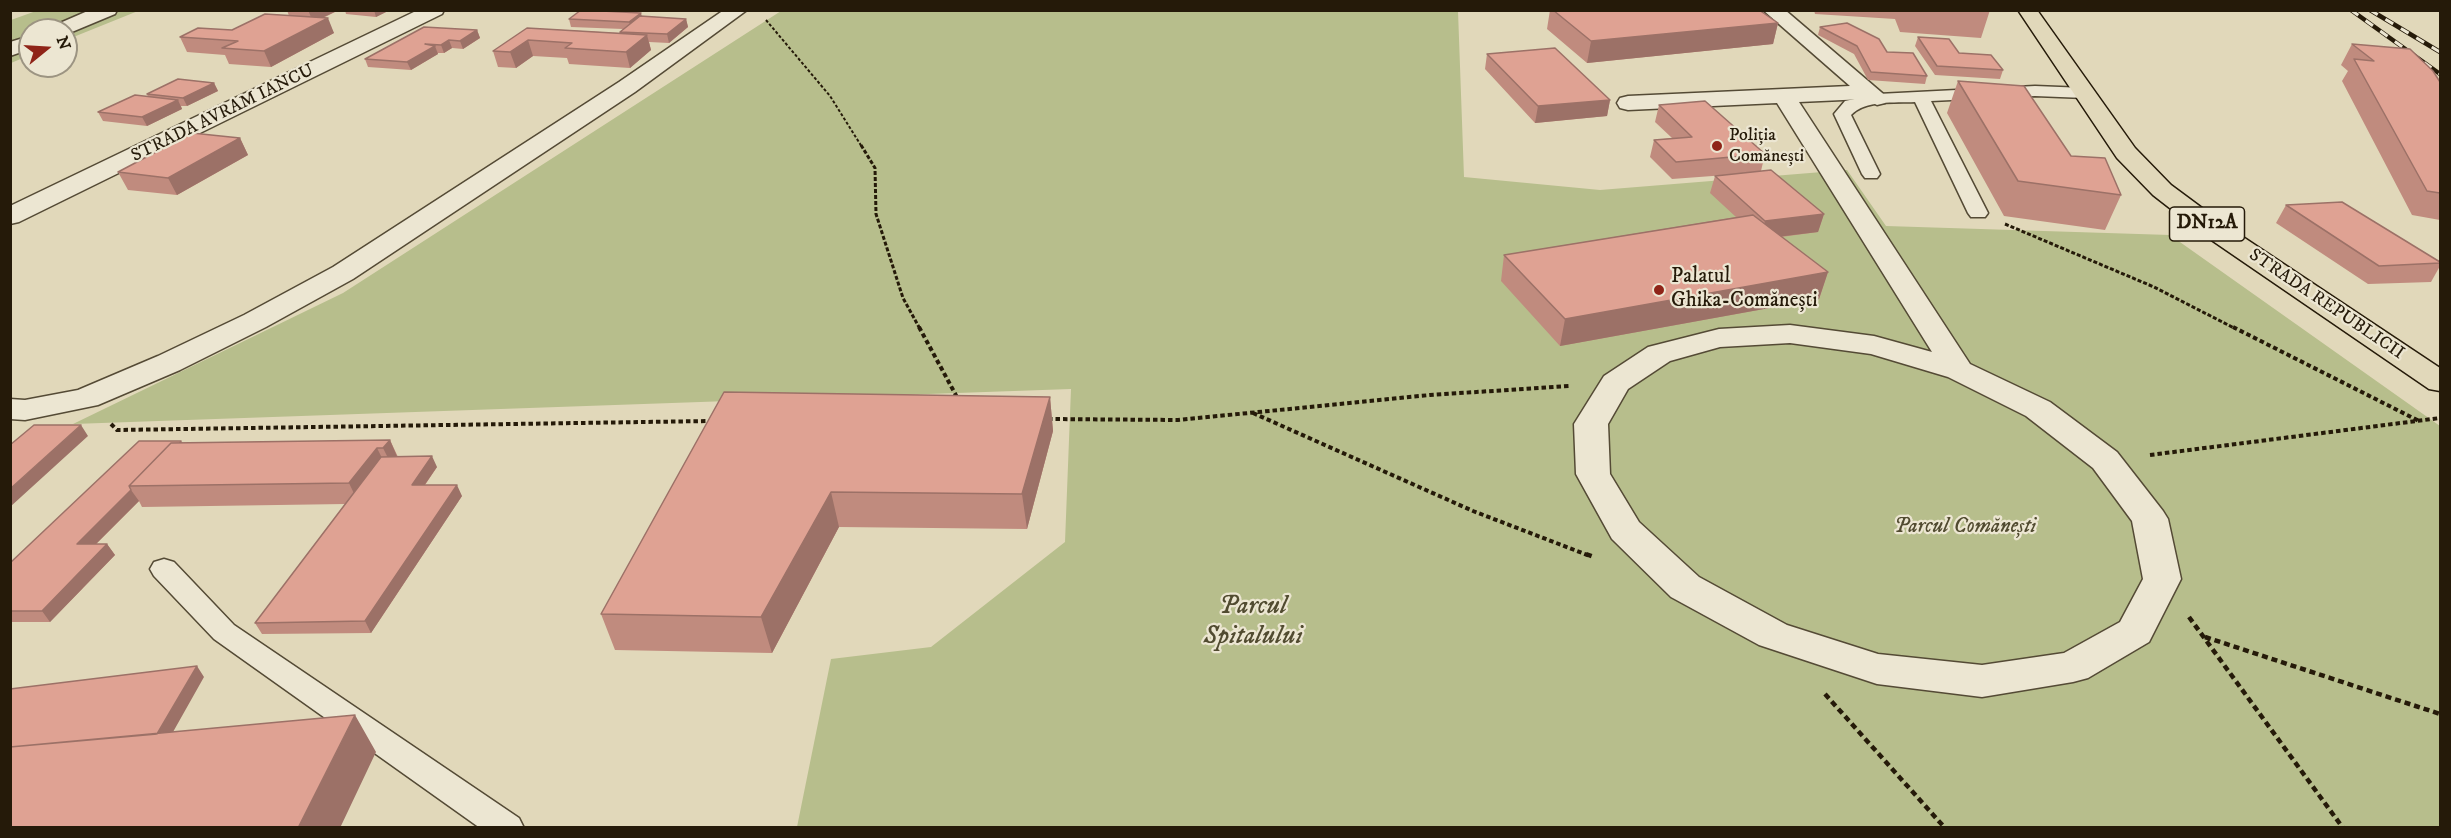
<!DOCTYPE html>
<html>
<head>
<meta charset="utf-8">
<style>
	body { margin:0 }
	#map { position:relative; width:2451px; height:838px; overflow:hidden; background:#e1d8ba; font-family:"IM FELL DW Pica",serif }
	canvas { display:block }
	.frame { position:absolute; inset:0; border:12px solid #251a09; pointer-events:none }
	.north { position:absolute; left:18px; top:18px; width:60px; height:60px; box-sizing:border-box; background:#ece6d2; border:2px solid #9c9482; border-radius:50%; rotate:72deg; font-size:16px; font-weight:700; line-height:24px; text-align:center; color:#251a09 }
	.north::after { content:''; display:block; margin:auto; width:21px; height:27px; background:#8f2418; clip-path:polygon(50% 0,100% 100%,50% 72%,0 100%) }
</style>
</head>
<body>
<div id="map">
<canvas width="2451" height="838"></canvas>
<div class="frame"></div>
<div class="north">N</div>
</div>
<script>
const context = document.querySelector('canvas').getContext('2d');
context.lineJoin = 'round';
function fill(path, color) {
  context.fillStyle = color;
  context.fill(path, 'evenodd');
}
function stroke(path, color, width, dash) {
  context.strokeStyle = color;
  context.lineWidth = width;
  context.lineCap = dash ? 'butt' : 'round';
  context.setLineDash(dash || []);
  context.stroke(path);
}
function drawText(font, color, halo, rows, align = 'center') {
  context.font = font + ' "IM FELL DW Pica",serif';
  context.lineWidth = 4.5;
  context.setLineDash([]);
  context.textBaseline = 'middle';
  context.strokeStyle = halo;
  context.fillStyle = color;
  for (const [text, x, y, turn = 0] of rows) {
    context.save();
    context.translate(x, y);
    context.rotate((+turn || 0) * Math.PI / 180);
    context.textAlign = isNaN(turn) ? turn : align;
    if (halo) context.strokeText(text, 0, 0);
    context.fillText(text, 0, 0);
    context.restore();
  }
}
fill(new Path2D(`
	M36 11H138L66 40V30H30V55L11 63V20Z
	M781 11H1458L1464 177 1600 190 1847 170 1886 226 2170 235 2440 426V827H797L831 659 931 647 1065 542 1071 389 73 424 343 293Z`), '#b7be8c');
const lane = new Path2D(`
	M2035 86 2085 88 2093 93 2085 98 2035 96 1931 101 1988 213 1985 217H1971L1968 213 1915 102C1895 103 1865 100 1851 115L1880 174 1877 178H1865L1862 174 1834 114 1845 101 1878 94Z
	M164 559 174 562 234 625 519 818 524 828H480L214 639 154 576 150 569 154 562Z`);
const street = new Path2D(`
	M90 10H117L115 14 67 34 66 30H50L53 26Z
	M418 10H444L442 14 19 222 10 224V206Z
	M724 10H747L635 92 353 279 266 327 180 370 98 405 25 420 10 419V399L25 400 78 390 158 356 244 315 333 267 619 82Z
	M1763 10H1785L1888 98 1885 103 1877 105 1865 99 1799 102 1970 364 2050 402 2117 452 2163 511 2168 519 2181 579 2149 642 2088 678 2073 682 1982 697 1877 684 1759 645 1671 597 1612 539 1576 474 1574 424 1604 376 1648 347 1719 329 1790 325 1874 336 1932 352 1777 103 1628 110 1620 108 1617 103 1620 98 1628 96 1850 86ZM1790 343 1871 354 1948 377 2026 416 2093 468 2132 521 2143 579 2120 622 2064 653 1982 665 1878 654 1787 625 1699 577 1639 522 1610 474 1608 424 1628 389 1670 361 1720 347Z
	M30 36V49L10 56V42Z`);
const primary = new Path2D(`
	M2018 10H2037L2135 148 2171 185 2225 225 2440 368V391L2429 389 2207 237 2153 195 2117 158Z`);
stroke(lane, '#544a35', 3);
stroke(street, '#544a35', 3);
stroke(primary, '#251a09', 3);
stroke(new Path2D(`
	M766 20 830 96 862 147`), '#251a09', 2, [3, 2]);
stroke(new Path2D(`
	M861 145 875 168 876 214 903 298 920 329
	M2005 224 2154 287 2236 329`), '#251a09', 3, [4, 2]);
stroke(new Path2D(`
	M919 327 958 399
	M2233 327 2419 421
	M1253 413 1473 511 1590 556
	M1048 419 1178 420 1430 395 1569 386
	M111 424 117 430 710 421
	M2150 455 2440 418`), '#251a09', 4, [4.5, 3]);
stroke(new Path2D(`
	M1586 554 1594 557
	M2189 617 2343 828
	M2205 637 2440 714
	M1825 694 1945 828`), '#251a09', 4.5, [6, 4]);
fill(lane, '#ece6d2');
fill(street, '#ece6d2');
fill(primary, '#e1d8ba');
const rail = new Path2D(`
	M2351 10 2440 74
	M2370 10 2440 52`);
stroke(rail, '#251a09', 4.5);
stroke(rail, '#ece6d2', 3, [9]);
fill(new Path2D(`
	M287 10H339L323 18 334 33 271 67 229 64 225 55 187 52 180 37 232 30 289 16Z
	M345 10H390L376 17 346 14Z
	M1550 10H1759L1778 23 1773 44 1587 63 1547 29Z
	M1814 10H1907L1906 12 1907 10H1990L1981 38 1900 32 1895 19 1815 14Z
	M642 16 686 19 688 27 669 43 649 42 651 50 630 68 569 64 567 58 533 56 516 68 498 67 493 51 527 28 620 33V32L623 29 571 27 569 19Z
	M1820 27 1887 52 1927 76 1925 84 1868 80 1854 54 1818 35Z
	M477 30 480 38 463 49 452 48 444 53H438V54L411 70 368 67 365 59Z
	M1918 37 2003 70 2000 79 1935 75 1915 46Z
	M2352 44 2440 82V220L2412 215 2342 81 2348 71 2341 65Z
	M1487 54 1610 100 1607 116 1535 123 1485 69Z
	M1958 81 2071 156 2121 195 2105 230 2004 216 1947 113Z
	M214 83 218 91 187 106H181L182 109 147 126 103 121 98 112 148 97 147 94Z
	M1659 105 1765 154 1761 171 1824 214 1818 232 1781 237 1828 272 1819 299 1560 346 1501 281 1504 255 1736 217 1710 193 1715 176 1726 175 1672 179 1650 157 1654 140 1672 138 1655 122Z
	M240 138 248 155 177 195 128 190 118 172Z
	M2286 205 2440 262V266L2431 282 2368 284 2276 223Z
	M724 392 1050 397 1053 431 1027 529 839 527 772 653 615 650 601 614Z
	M390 440 398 457 437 467 425 485 462 496 371 633 262 634 255 623 345 504 142 507 139 501 96 544H107L115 555 50 622H10V563L181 441 183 443Z`), '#c08b7e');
fill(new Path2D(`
	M308 10H339L313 22Z
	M374 10H390L376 17Z
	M641 13 643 21 632 30 629 22Z
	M328 18 334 33 271 67 264 51Z
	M686 19 688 27 669 43 667 34Z
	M1778 23 1773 44 1587 63 1591 41Z
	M477 30 480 38 463 49 460 41Z
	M647 35 651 50 630 68 626 52Z
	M449 40 452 48 444 53 441 45Z
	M528 40 533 56 516 68 510 52Z
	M435 46 438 54 411 70 407 62Z
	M214 83 218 91 187 106 183 98Z
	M178 100 182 109 147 126 142 117Z
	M1610 100 1607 116 1535 123 1538 106Z
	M240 138 248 155 177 195 168 178Z
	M1824 214 1818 232 1760 239 1765 221Z
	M1828 272 1819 299 1560 346 1565 319Z
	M1050 397 1053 431 1027 529 1022 494Z
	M81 425 88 436 10 507V489Z
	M390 440 399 461 393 468 383 448Z
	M377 448 387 468 359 504 349 483Z
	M432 456 437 467 417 496 412 485Z
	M457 485 462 496 371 633 365 621Z
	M131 490 139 501 85 555 77 544Z
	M831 492 839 527 772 653 761 617Z
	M107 544 115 555 50 622 42 611Z
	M197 666 204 677 164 748 156 736Z
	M355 715 376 752 340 828H298Z`), '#9c7167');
const building = new Path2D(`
	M581 10H582L641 13 629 22 569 19Z
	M1553 10H1759L1778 23 1591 41Z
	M265 14 328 18 264 51 222 48 238 41 180 37 198 28 232 30Z
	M640 16 686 19 667 34 620 32Z
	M1847 23 1879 39 1887 52 1913 53 1927 76 1871 72 1857 46 1820 27Z
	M424 27 477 30 460 41 449 40 441 45 425 44 435 46 407 62 365 59Z
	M527 28 647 35 626 52 565 48 572 43 528 40 510 52 493 51Z
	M1918 37 1949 39 1959 53 1991 55 2003 70 1937 66Z
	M2352 44 2410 49 2433 71 2440 82V193L2427 191 2354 59 2374 61Z
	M1555 48 1610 100 1538 106 1487 54Z
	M178 79 214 83 183 98 147 94Z
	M1958 81 2024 86 2071 156 2105 158 2121 195 2018 181Z
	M135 95 178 100 142 117 98 112Z
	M1705 101 1765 154 1676 162 1654 140 1692 137 1659 105Z
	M192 133 240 138 168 178 118 172Z
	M1771 170 1824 214 1765 221 1715 176Z
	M2342 202 2440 262V263L2379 266 2286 205Z
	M1753 215 1828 272 1565 319 1504 255Z
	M724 392 1050 397 1022 494 831 492 761 617 601 614Z
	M34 425H81L10 489V445Z
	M390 440 383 448H377L349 483 129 486 171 443Z
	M139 441H181L180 443H171L129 486 131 490 77 544H107L42 611H10V563Z
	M432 456 412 485H457L365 621 255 623 381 457Z
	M197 666 157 734 10 747V689Z
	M355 715 298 828H10V747Z`);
fill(building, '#dfa293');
stroke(building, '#9c7167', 1.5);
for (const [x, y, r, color] of [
	[1717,146,6,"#8f2418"],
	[1659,290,6,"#8f2418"]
]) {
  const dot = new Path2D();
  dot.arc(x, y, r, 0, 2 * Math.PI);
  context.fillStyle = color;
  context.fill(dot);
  stroke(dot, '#ece6d2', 2);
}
drawText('18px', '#251a09', '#ece6d2', [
	["STRADA AVRAM IANCU",223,114,-26],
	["STRADA REPUBLICII",2326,305,34]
]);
drawText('18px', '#251a09', '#ece6d2', [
	["Poliția",1729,136],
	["Comănești",1729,157]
], 'left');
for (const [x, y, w] of [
	[2207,224,75]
]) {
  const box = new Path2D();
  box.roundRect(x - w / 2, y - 17, w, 34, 4.5);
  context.fillStyle = '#ece6d2';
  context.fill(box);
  stroke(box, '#251a09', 1.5);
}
drawText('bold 20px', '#251a09', null, [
	["DN12A",2207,224]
]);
drawText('21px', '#251a09', '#ece6d2', [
	["Palatul",1671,278],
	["Ghika-Comănești",1671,302]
], 'left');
drawText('italic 21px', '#514b30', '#ece6d2', [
	["Parcul Comănești",1965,528]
]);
drawText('italic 26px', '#514b30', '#ece6d2', [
	["Parcul",1253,608],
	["Spitalului",1253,638]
]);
</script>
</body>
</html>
